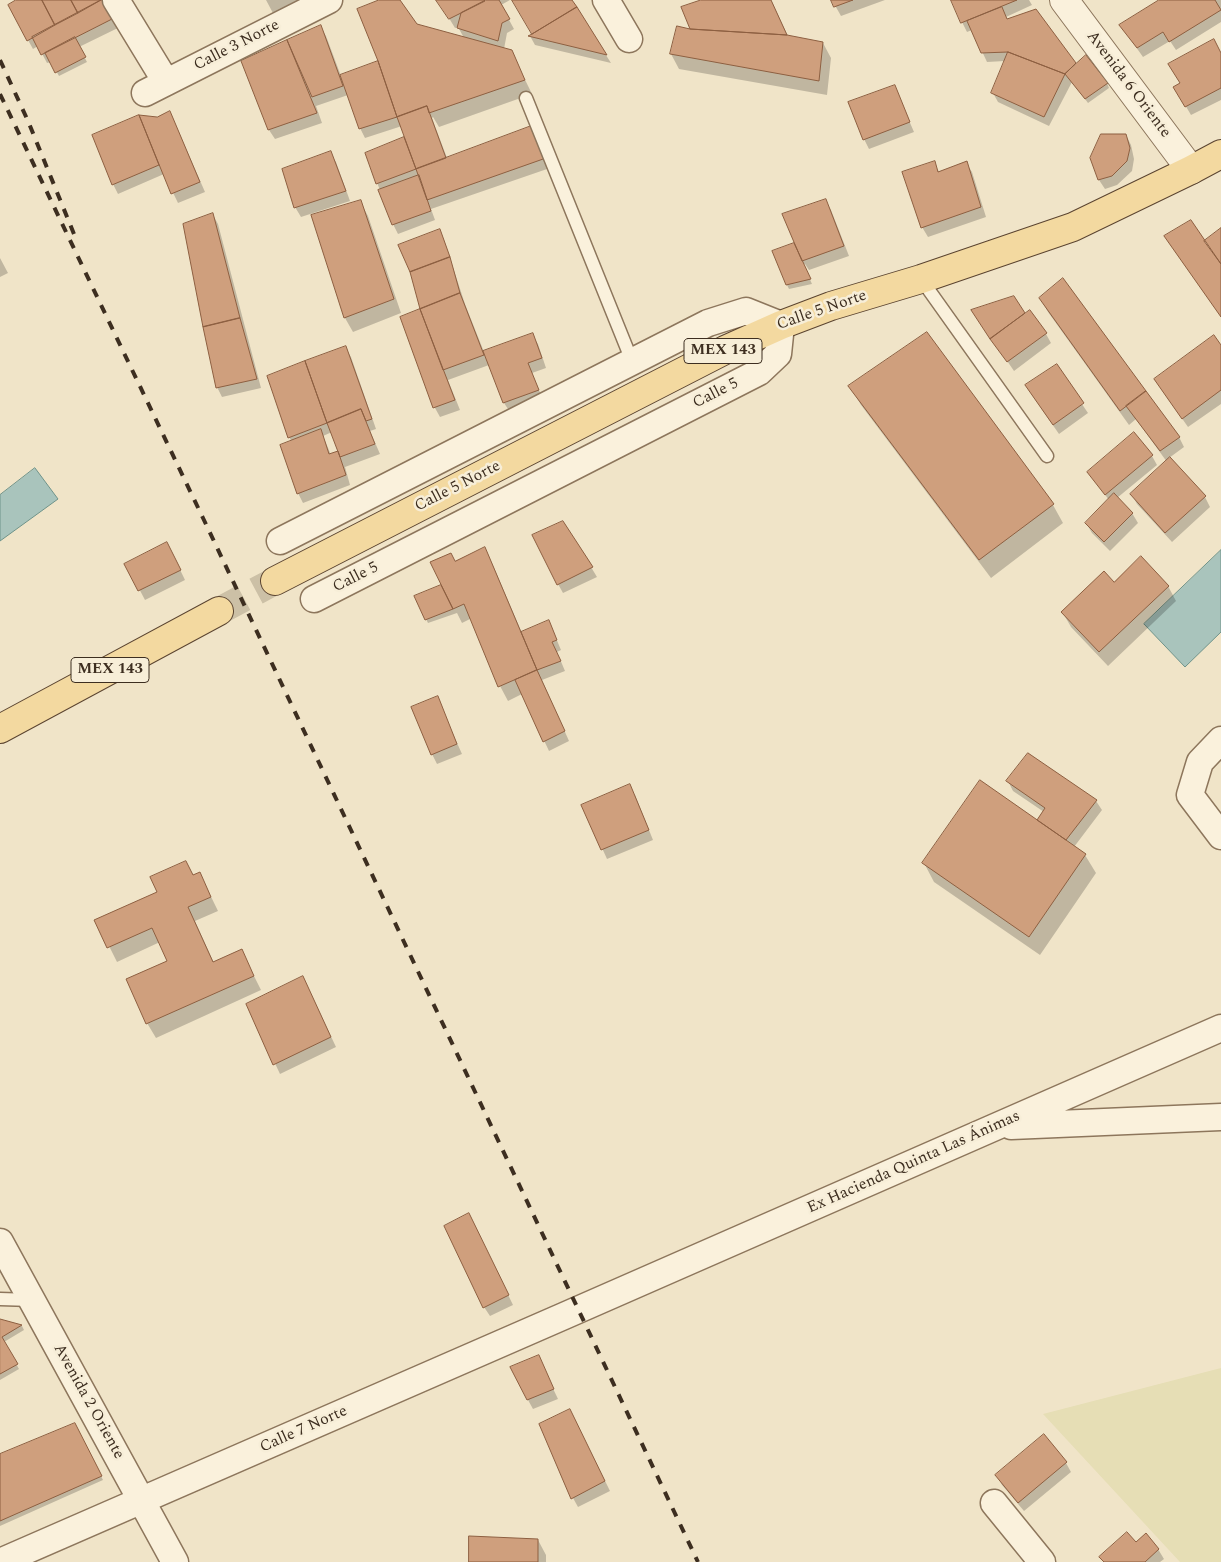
<!DOCTYPE html>
<html>
<head>
<meta charset="utf-8">
<style>
	body { margin:0 }
	canvas { display:block; background:#f0e4c8 }
</style>
</head>
<body>
<canvas width="1221" height="1562"></canvas>
<script>
const context = document.querySelector('canvas').getContext('2d');
context.lineJoin = 'round';
function fill(path, color) {
  context.fillStyle = color;
  context.fill(path, 'evenodd');
}
function stroke(path, color, width, dash) {
  context.strokeStyle = color;
  context.lineWidth = width;
  context.lineCap = dash ? 'butt' : 'round';
  context.setLineDash(dash || []);
  context.stroke(path);
}
function drawText(font, color, halo, rows, align = 'center') {
  context.font = font + ' Spectral,serif';
  context.lineWidth = 5;
  context.setLineDash([]);
  context.textBaseline = 'middle';
  context.strokeStyle = halo;
  context.fillStyle = color;
  for (const [text, x, y, turn = 0] of rows) {
    context.save();
    context.translate(x, y);
    context.rotate((+turn || 0) * Math.PI / 180);
    context.textAlign = isNaN(turn) ? turn : align;
    if (halo) context.strokeText(text, 0, 0);
    context.fillText(text, 0, 0);
    context.restore();
  }
}
fill(new Path2D(`
	M1221 1368V1562H1180L1043 1414Z`), '#e6deb5');
const water = new Path2D(`
	M35 468 58 499 0 541V495Z
	M1221 550V632L1185 667 1144 624Z`);
fill(water, '#a9c4bc');
stroke(water, '#6f938a', 1);
fill(new Path2D(`
	M19 0H107L122 26 79 47 87 62 59 76 51 62 47 63 38 46 33 49 9 6Z
	M266 0H302L274 15Z
	M383 0H399L417 25 464 38 458 27 455 28 438 0H510L501 5 514 29 507 33 504 49 511 51 532 94 439 127 433 117 432 118 447 158 533 127 550 168 431 209 435 220 398 234 393 224 366 154 406 138 402 126 365 138 360 128 348 95 316 106 322 123 275 139 269 130 243 61 320 26 326 36 341 76 380 67Z
	M513 0H571L611 63 535 45 530 36 534 34Z
	M705 0H771L788 36 823 43 831 58 827 95 679 69 671 54 692 31Z
	M832 0H885L841 16Z
	M953 0H1029L1032 5 1006 17 1007 20 1035 10 1076 66 1107 83 1109 88 1088 103 1072 82 1049 126 998 102 993 93 1005 61 987 62 972 30 967 32 962 22Z
	M1162 0H1221V22L1176 50 1170 41 1143 57 1121 26Z
	M1221 55V100L1191 115 1175 88Z
	M894 86 914 132 869 149 864 139Z
	M170 112 205 192 178 203 164 174 118 194 113 184 139 116 157 118Z
	M1126 135 1131 145 1134 159 1132 171 1117 185 1105 189 1099 180 1092 158Z
	M330 153 336 162 350 201 301 217 295 207Z
	M934 162 939 172 966 163 972 172 986 217 928 237 922 227Z
	M825 200 831 210 849 256 809 270 805 264H803L812 284 789 289 787 285 797 251Z
	M360 201 368 216 401 313 353 332 345 318Z
	M213 215 218 224 261 388 222 397 217 387Z
	M439 230 444 240 465 304 484 352 532 335 538 344 546 368 532 373 543 400 510 412 504 403 489 365 448 380 460 410 440 417 435 408 401 317 422 310Z
	M0 258 8 273 0 277Z
	M1014 297 1025 315 1046 334 1051 343 1014 371 979 320Z
	M1040 298 1179 437 1184 447 1169 458 1205 497 1210 507 1172 542 1137 504 1132 495 1167 462 1136 419 1129 425 1048 312Z
	M345 347 351 357 376 429 370 431 380 454 345 467 350 485 303 503 298 493 292 442 289 437ZM332 432 339 452 331 455 323 436Z
	M1221 347V404L1188 427 1155 380Z
	M1056 366 1088 413 1059 434 1032 395Z
	M850 386 1053 505 1063 523 991 578 861 405Z
	M1152 456 1157 465 1117 498 1132 513 1138 523 1110 551 1092 533 1086 523 1109 500 1088 472Z
	M484 549 492 563 522 633 553 631 561 650 557 652 565 671 542 680 569 741 549 751 522 694 508 701 500 686 472 618 462 623 457 613 428 623 415 597 443 585 455 563Z
	M172 553 185 580 145 600 126 564Z
	M591 567 597 577 563 593 558 584Z
	M1168 586 1176 601 1108 666 1071 627 1063 613Z
	M437 698 462 754 437 764 432 754Z
	M1008 781 1096 801 1102 810 1074 847 1085 855 1096 873 1040 955 934 882 924 863 1038 822 1044 812 1013 791Z
	M635 795 653 840 607 859 583 806Z
	M186 862 194 876 200 874 218 911 195 921 214 963 241 950 261 990 156 1038 147 1023 169 961 160 942 117 962 96 920 158 893Z
	M303 977 336 1047 280 1074 247 1004Z
	M469 1214 513 1305 490 1316 484 1307Z
	M0 1321 22 1326 24 1330 4 1342 19 1369 0 1380Z
	M538 1357 558 1399 533 1409 528 1400Z
	M575 1420 610 1491 578 1507 573 1498Z
	M77 1429 103 1480 0 1526V1456Z
	M1066 1463 1071 1472 1024 1511 1002 1485 997 1475Z
	M538 1540 546 1555V1562H471Z
	M1136 1544 1158 1549 1164 1559 1160 1562H1104Z`), '#0003');
const building = new Path2D(`
	M16 0H42L55 25 27 41 8 5Z
	M42 0H71L78 13 55 25Z
	M71 0H101L78 13Z
	M101 0H109L118 16 41 55 32 37Z
	M379 0H400L417 24 512 50 525 80 429 113 427 106 397 117 378 61 357 9Z
	M436 0H484L485 1 449 19Z
	M486 0H499L510 19 502 23 498 41 457 28 461 13Z
	M512 0H572L577 7 532 34Z
	M701 0H771L787 35 690 29 681 7Z
	M831 0H853L834 7Z
	M951 0H1017L961 23Z
	M1159 0H1215L1221 10 1169 42 1163 32 1137 48 1119 25Z
	M577 7 607 55 528 36 532 34Z
	M1002 7 1007 19 1036 9 1076 63 1065 74 1008 52 981 53 967 21Z
	M321 25 343 86 312 97 287 40Z
	M677 26 690 29 787 35 823 42 819 81 670 54Z
	M75 37 86 57 55 73 45 53Z
	M1214 39 1221 53V88L1185 107 1173 87 1180 83 1168 64Z
	M287 40 317 113 268 130 241 61Z
	M1008 52 1065 74 1044 117 991 93Z
	M1086 55 1108 83 1085 99 1065 74Z
	M378 61 397 117 359 129 340 75Z
	M895 85 910 122 863 140 848 102Z
	M427 106 446 158 416 169 397 117Z
	M170 111 200 182 171 194 139 115 157 117Z
	M139 115 159 165 112 185 92 135Z
	M534 125 546 158 427 200 416 169Z
	M1101 134H1126L1130 148 1127 161 1112 176 1098 180 1090 158Z
	M404 137 416 169 376 184 365 153Z
	M331 151 346 191 294 208 282 169Z
	M935 161 938 172 967 161 981 207 921 228 902 172Z
	M419 175 431 211 392 225 378 190Z
	M826 199 844 246 802 261 782 214Z
	M361 200 394 299 344 318 311 215Z
	M213 213 240 318 203 327 183 224Z
	M1191 220 1221 264V317L1164 236Z
	M1221 228V264L1204 241Z
	M440 229 450 257 410 272 398 245Z
	M794 243 811 279 786 285 772 251Z
	M450 257 460 293 420 309 410 272Z
	M1063 278 1146 391 1120 411 1039 298Z
	M460 293 484 355 443 370 420 309Z
	M1014 296 1025 313 990 339 971 310Z
	M420 309 455 400 433 408 400 317Z
	M1030 310 1047 333 1007 362 990 339Z
	M240 318 257 379 216 388 203 327Z
	M927 332 1054 504 979 560 848 386Z
	M533 333 542 358 528 363 539 390 503 403 483 351Z
	M1214 335 1221 345V390L1182 419 1154 379Z
	M346 346 372 419 366 421 361 409 327 423 305 361Z
	M305 361 327 423 288 438 267 376Z
	M1057 364 1084 403 1053 425 1025 385Z
	M1146 391 1180 437 1160 451 1126 406Z
	M361 409 375 444 340 457 327 423Z
	M321 429 329 454 338 451 346 475 297 494 280 445Z
	M1134 432 1153 455 1105 495 1087 472Z
	M1170 457 1206 496 1165 533 1130 494Z
	M1114 493 1133 513 1104 542 1085 523Z
	M563 521 593 567 557 585 532 535Z
	M167 542 181 570 138 591 124 564Z
	M485 547 537 670 498 687 464 604 453 609 430 562 451 553 455 561Z
	M1141 556 1169 586 1099 652 1061 612 1104 571 1114 582Z
	M441 585 453 609 425 620 414 596Z
	M549 620 557 640 552 642 561 661 537 670 521 632Z
	M537 670 565 731 543 742 515 680Z
	M438 696 457 744 431 755 411 707Z
	M1028 753 1097 800 1066 840 1037 820 1045 808 1006 781Z
	M980 780 1086 854 1029 937 922 863Z
	M630 784 649 830 601 850 581 805Z
	M186 861 193 875 200 872 211 897 188 907 213 962 242 949 254 976 146 1024 126 979 167 961 152 928 107 948 94 920 157 892 150 877Z
	M303 976 331 1037 273 1065 246 1004Z
	M469 1213 509 1295 483 1308 444 1226Z
	M0 1319 22 1325 2 1337 18 1364 0 1374Z
	M539 1355 554 1389 527 1400 510 1367Z
	M570 1409 605 1481 571 1499 539 1424Z
	M75 1423 102 1476 0 1521V1454Z
	M1044 1434 1067 1462 1018 1503 995 1475Z
	M1127 1532 1136 1542 1146 1533 1159 1549 1145 1562H1104L1099 1557Z
	M469 1536 538 1539V1562H469Z`);
fill(building, '#cf9f7d');
stroke(building, '#8d5f41', 1);
stroke(new Path2D(`
	M219 611 275 581`), '#ccc0a6', 28, [28, 14]);
const service = new Path2D(`
	M526 98 632 361
	M921 279 1047 456
	M0 1299 32 1300`);
const minor = new Path2D(`
	M116 0 166 82
	M606 0 629 39
	M145 93 329 0
	M280 541 708 323 746 311 781 325 778 354 759 372 314 599
	M1221 740 1200 762 1190 795 1221 836
	M1011 1126 1221 1117
	M0 1242 175 1562
	M994 1503 1042 1562
	M0 1562 564 1316 1221 1028`);
const tertiary = new Path2D(`
	M1064 0 1191 170`);
const primary = new Path2D(`
	M275 581 725 350 781 325 831 306 921 279 1073 227 1191 170 1221 154
	M0 729 219 611`);
stroke(service, '#8d765c', 15);
stroke(minor, '#8d765c', 29);
stroke(tertiary, '#8d765c', 30);
stroke(primary, '#5b4430', 30);
stroke(service, '#faf1dc', 12);
stroke(minor, '#faf1dc', 26);
stroke(tertiary, '#faf1dc', 28);
stroke(primary, '#f3d9a0', 28);
stroke(new Path2D(`
	M0 60 28 121 74 234
	M0 94 203 518 698 1562`), '#3d2e20', 4, [9, 9]);
for (const [x, y, w] of [
	[723,351,78],
	[110,670,78]
]) {
  const box = new Path2D();
  box.roundRect(x - w / 2, y - 12.5, w, 25, 4);
  context.fillStyle = '#f7eed8';
  context.fill(box);
  stroke(box, '#3d2e20', 1);
}
drawText('bold 15px', '#3d2e20', null, [
	["MEX 143",723,351],
	["MEX 143",110,670]
]);
drawText('16px', '#3d2e20', '#f7eed8', [
	["Calle 3 Norte",237,46,-27],
	["Avenida 6 Oriente",1128,85,53],
	["Calle 5 Norte",822,311,-19],
	["Calle 5",716,394,-27],
	["Calle 5 Norte",458,487,-27],
	["Calle 5",356,578,-27],
	["Ex Hacienda Quinta Las Ánimas",914,1163,-24],
	["Avenida 2 Oriente",88,1402,61],
	["Calle 7 Norte",304,1430,-24]
]);
</script>
</body>
</html>
